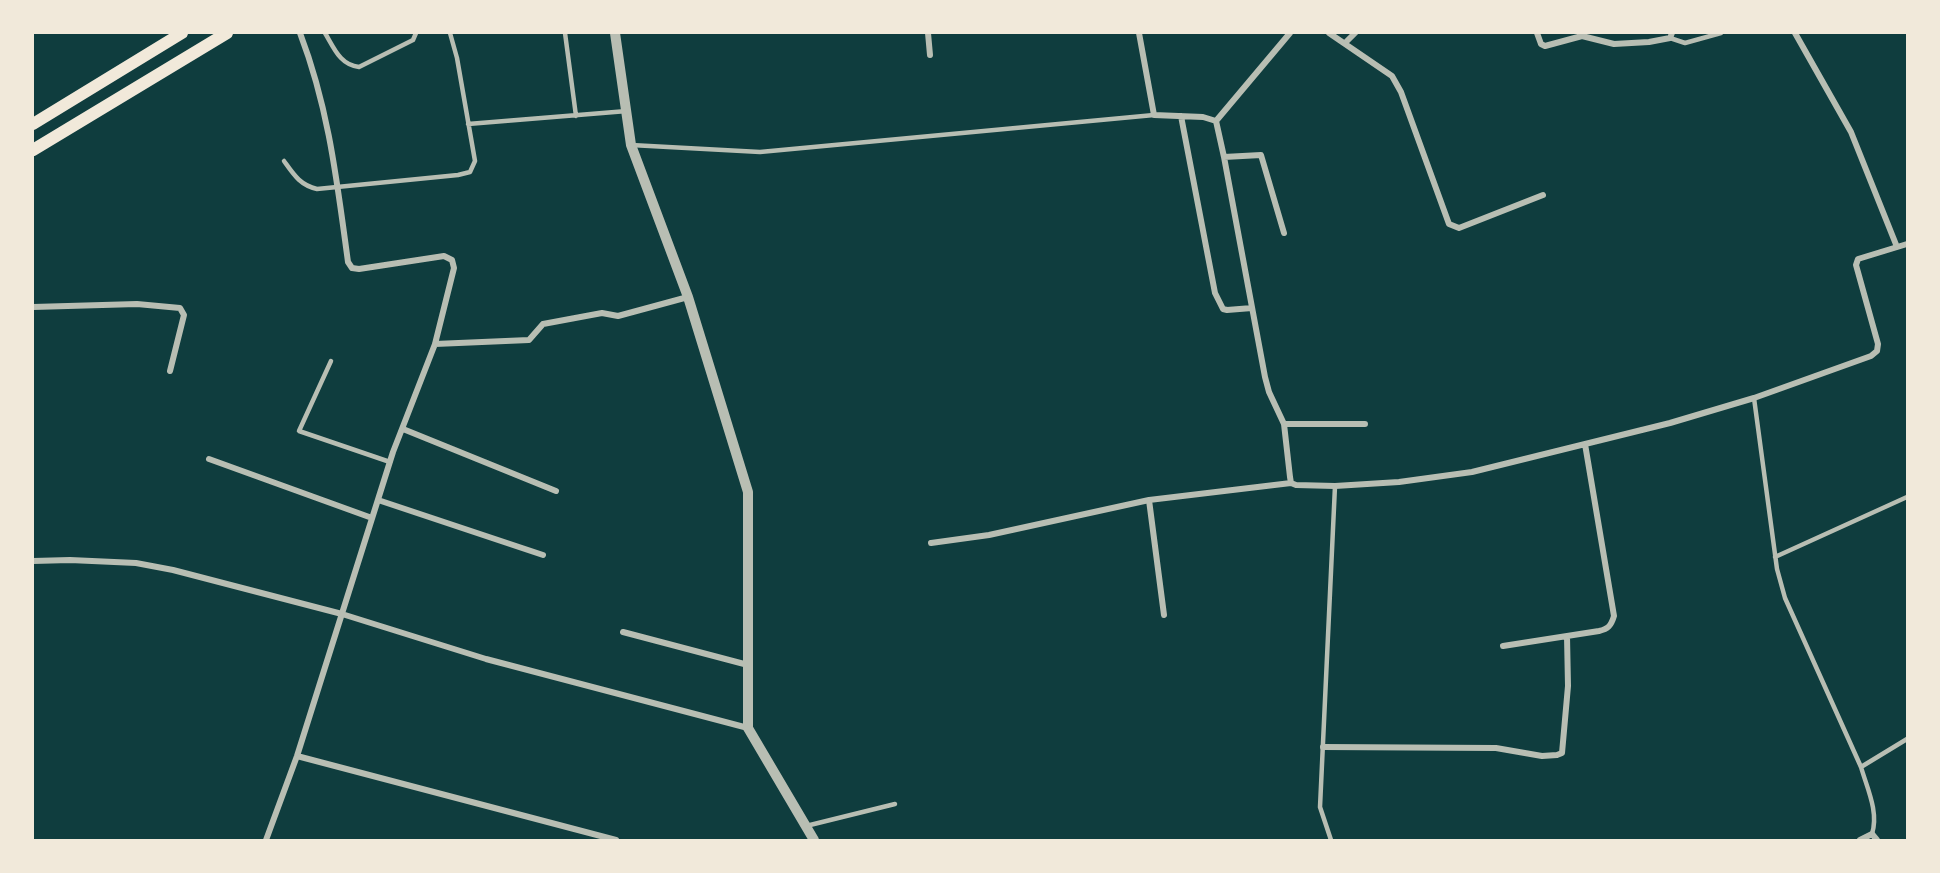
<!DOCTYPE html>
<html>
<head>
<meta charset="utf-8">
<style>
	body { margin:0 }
	#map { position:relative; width:1940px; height:873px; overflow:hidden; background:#0f3d3e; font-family:Helvetica,sans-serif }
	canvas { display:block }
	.frame { position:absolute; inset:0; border:34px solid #f1e9da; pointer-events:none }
</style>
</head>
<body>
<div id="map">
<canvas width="1940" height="873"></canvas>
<div class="frame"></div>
</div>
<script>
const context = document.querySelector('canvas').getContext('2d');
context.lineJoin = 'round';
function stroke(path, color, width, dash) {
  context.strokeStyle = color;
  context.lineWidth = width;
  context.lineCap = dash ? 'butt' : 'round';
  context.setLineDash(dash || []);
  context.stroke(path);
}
stroke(new Path2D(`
	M325 33C334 48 340 65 359 67L413 40 416 33
	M565 33 576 116
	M1670 38 1685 43 1721 33
	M468 124 627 111
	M631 145 760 152 1154 115
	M284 161C294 175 300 185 317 189L458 175 470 172 475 161 457 58 450 33
	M331 361 299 431 390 462
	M1754 398 1777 569 1785 598 1861 767
	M1775 557 1907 497
	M806 826 895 804
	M1872 834C1879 812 1867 788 1861 767L1907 739
	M1331 840 1320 807 1335 486`), '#b8beb3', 4.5);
stroke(new Path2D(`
	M928 33 930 55
	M1139 33 1154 115 1203 117 1216 121 1224 157 1261 155 1284 233
	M1329 33 1392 76 1401 92 1449 224 1459 228 1543 195
	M1537 33 1541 44 1545 46 1582 36 1614 44 1649 42 1670 38 1672 33
	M1795 33 1851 132 1897 247
	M1345 43 1355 33
	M1181 116 1215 293 1223 309 1227 310 1252 308
	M1216 121 1290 33
	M1224 157 1265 377 1269 392 1284 424 1290 477 1291 483 1296 485 1335 486 1399 482 1472 472 1670 423 1754 398 1871 356 1877 351 1878 344 1856 265 1858 259 1907 244
	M33 307 137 304 180 308 184 315 170 371
	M435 344 529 340 543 324 602 313 618 316 688 297
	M1284 424H1365
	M403 429 556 491
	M209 459 372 518
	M378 500 543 555
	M931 543 989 535 1149 500
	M33 561 70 560 136 563 173 570 342 614 486 659 748 728
	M1164 615 1149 500 1291 483
	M623 632 748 665
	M1503 646 1599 631C1608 629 1611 626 1614 616L1585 444
	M1323 747 1496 748 1542 756 1557 755 1562 753 1568 686 1567 636
	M297 756 616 840
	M266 840 297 756 393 452 435 344 454 268 452 260 444 256 359 269 352 268 348 262C337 182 329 109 300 33
	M1860 840 1872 834 1877 840`), '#b8beb3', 6);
stroke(new Path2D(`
	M615 33 631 145 688 297 748 492V728L814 840`), '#b8beb3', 10);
stroke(new Path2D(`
	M33 124 182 33
	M33 150 227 33`), '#f1e9da', 12);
</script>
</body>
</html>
